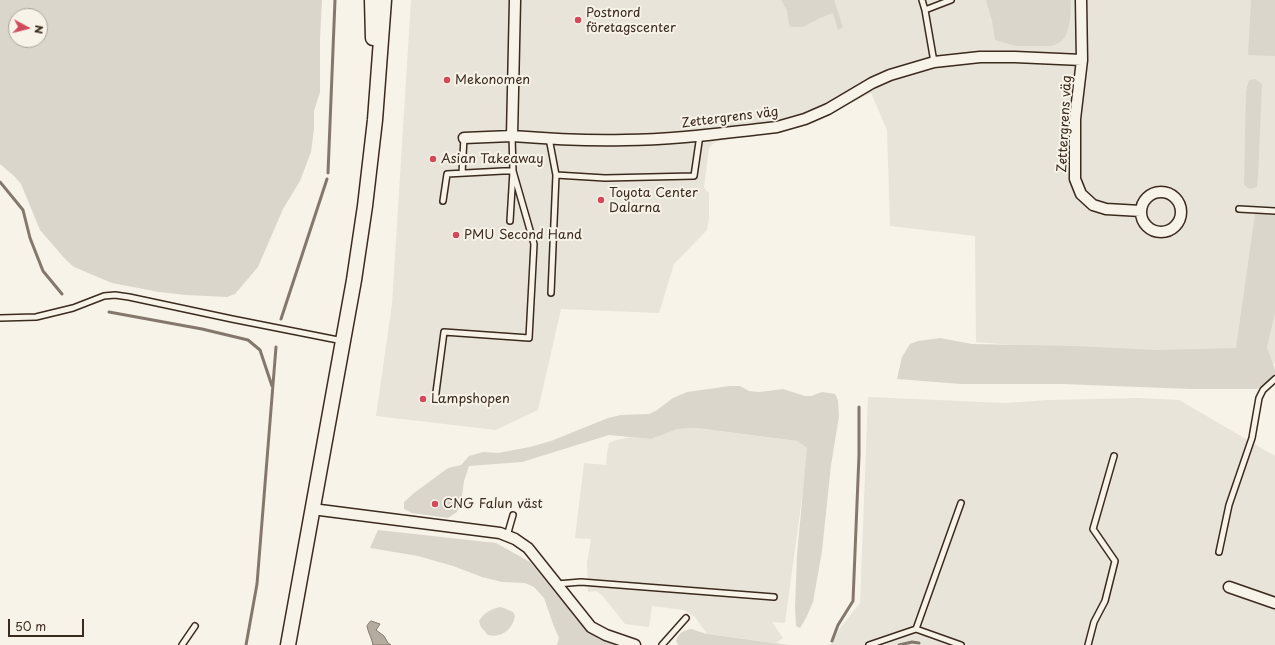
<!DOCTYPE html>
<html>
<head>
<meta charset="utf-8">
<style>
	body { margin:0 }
	#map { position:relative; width:1275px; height:645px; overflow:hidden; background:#f7f3e8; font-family:"Playpen Sans",sans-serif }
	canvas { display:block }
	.north { position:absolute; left:8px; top:8px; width:40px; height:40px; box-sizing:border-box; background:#f7f3e8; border:1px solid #aca397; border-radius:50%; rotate:97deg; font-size:11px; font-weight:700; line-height:16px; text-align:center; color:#3b2a1e }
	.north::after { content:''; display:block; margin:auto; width:14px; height:18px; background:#d1495b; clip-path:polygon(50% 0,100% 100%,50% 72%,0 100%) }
	.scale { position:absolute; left:8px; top:619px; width:76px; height:18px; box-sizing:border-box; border:2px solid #3b2a1e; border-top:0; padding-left:5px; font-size:12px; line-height:14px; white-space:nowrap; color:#3b2a1e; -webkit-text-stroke:3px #f7f3e8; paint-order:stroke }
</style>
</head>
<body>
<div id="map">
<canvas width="1275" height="645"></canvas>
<div class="north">N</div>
<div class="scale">50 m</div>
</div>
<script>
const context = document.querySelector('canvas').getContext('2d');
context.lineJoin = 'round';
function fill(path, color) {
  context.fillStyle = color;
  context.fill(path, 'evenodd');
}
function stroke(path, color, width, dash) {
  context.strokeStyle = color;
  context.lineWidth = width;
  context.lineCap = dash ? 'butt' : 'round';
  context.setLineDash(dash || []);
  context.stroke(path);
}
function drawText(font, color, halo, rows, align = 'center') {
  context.font = font + ' "Playpen Sans",sans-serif';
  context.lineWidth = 4;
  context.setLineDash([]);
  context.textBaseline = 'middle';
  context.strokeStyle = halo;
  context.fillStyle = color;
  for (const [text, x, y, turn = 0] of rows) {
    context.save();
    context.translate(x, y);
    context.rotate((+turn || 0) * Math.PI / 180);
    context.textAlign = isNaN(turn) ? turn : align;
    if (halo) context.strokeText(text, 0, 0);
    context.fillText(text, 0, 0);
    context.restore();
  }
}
fill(new Path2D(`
	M411 0H1275V364L976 342 975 236 890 226 887 130 871 93 818 120 750 136 715 142 709 148 704 188 709 193V218L707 230 674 264 659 313 561 309 538 410 496 430 376 416 392 304Z
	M868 397 1006 403 1048 400 1137 398 1179 400 1270 453 1275 456V645H831L840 628 860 603Z
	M697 428 797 441 807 448V461L785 623 772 622 783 638 776 643 707 634 695 617 684 610 652 606 649 627 625 624 602 595 596 591 588 592 587 563 591 539 575 538 584 463 607 465 606 463 607 453 609 443 616 440 632 437 651 439 678 429Z`), '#e9e4d9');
fill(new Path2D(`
	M0 0H322L320 39V92L314 111V129L311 152 300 181 283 209 258 267 235 294 227 297 186 295 159 292 112 283 74 267 66 260 40 230 21 184 14 176 0 164ZM16 16H40V40H16Z
	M781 0H834L843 27 838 30 833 13 820 18 803 27H791L789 25 787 10Z
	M986 0H1071C1070 17 1072 43 1050 46H1016L995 40 992 21Z
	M1251 0H1275V56L1248 55Z
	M1255 79 1262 84 1258 177 1257 187 1250 189 1244 185 1246 91 1249 80Z
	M1255 214 1275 215V313L1267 347 1275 370V376L1257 389H1191L1062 384H961L897 379 902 357 910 344 918 341 940 338 972 344 1073 346 1158 350 1236 348Z
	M730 386H740L749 391 759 392 783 389 805 396H811L822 392 835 394 838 400 839 416 831 465 822 551 813 602 806 618 800 628 796 626 795 607 797 555 807 448 797 441 697 428 678 429 651 439 609 435 522 462 469 466 464 481 461 504 457 512 448 518 412 513 404 509V502L414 493 448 468 461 465 469 456 483 452 498 453 530 447 551 441 608 418 621 415 649 414 657 410 673 398 687 392Z
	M378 530 496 543 530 562 586 630 599 639 615 645H557L559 638 553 624 544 598 534 587 525 583 502 582 482 577 453 566 418 556 370 548Z
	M501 607 513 612 515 616C512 630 502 638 488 635L481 627 479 621C483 613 493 608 501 607Z
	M691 629 707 634 789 645H678L676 641C678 633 683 631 691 629Z`), '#dbd6cb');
const water = new Path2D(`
	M371 621 380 624 376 630 384 636 388 643 391 645H373C372 638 368 633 367 626Z`);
fill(water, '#b4aca0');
stroke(water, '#84786c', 1);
stroke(new Path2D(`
	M328 173 335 0
	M0 182 23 210 30 238 43 271 62 294
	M109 312 202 329 248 340 260 350 272 386
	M281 319 327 179
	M832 641 838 625 853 601 859 455V407
	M246 645 257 584 276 347
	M899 645 912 642 919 643`), '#84786c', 3);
const service = new Path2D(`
	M922 0 925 10 934 62
	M925 10 951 0
	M549 138 556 175 551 293
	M462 173 464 138
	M556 175 605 178 694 176 700 135
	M1239 209 1275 211
	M510 221 513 171 512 136
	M0 318 36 317 73 308 104 296 115 295 129 297 232 319 343 341
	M435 400 444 332 529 338 534 244 513 171H503L447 174 443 201
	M507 536 513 515
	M1219 552 1229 505 1252 438 1259 398 1263 390 1275 379
	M557 584 581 582 774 597
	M916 629 961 645
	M182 645 195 626
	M662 645 686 618
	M869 645 916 629 961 503
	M1088 645 1094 622 1105 601 1115 561 1093 529 1114 456`);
const minor = new Path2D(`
	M1081 0 1082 60 1075 119V179L1081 194 1093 205 1106 209 1141 211
	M512 136C550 139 588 141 625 140 670 140 716 134 760 129L777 127 805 119 828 109 872 83 890 75 934 62 980 57H1015L1082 60
	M464 138 512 136 515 0
	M1141 212a20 20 0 1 1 40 0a20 20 0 1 1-40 0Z
	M312 509 500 533 515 539 528 548 591 627 606 635 635 645
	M1229 587 1275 603`);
const secondary = new Path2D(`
	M372 0 373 38
	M288 645 354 280 365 206 375 120 384 0`);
stroke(service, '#3b2a1e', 8);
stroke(minor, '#3b2a1e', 13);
stroke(secondary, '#3b2a1e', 17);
stroke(service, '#f7f3e8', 5);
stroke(minor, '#f7f3e8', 10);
stroke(secondary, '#f7f3e8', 14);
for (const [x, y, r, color] of [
	[578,20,4,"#d1495b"],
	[447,80,4,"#d1495b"],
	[433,159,4,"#d1495b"],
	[601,200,4,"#d1495b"],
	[456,235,4,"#d1495b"],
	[423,399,4,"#d1495b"],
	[435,504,4,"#d1495b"]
]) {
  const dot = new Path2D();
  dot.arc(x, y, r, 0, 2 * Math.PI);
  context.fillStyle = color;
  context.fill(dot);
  stroke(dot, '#f7f3e8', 1.5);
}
drawText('13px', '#3b2a1e', '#f7f3e8', [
	["Postnord",586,13],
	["företagscenter",586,28],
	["Mekonomen",455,80],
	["Asian Takeaway",441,159],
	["Toyota Center",609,193],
	["Dalarna",609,208],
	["PMU Second Hand",464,235],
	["Lampshopen",431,399],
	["CNG Falun väst",443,504]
], 'left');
drawText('13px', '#3b2a1e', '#f7f3e8', [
	["Zettergrens väg",730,118,-7],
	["Zettergrens väg",1065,124,-87]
]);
</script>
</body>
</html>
